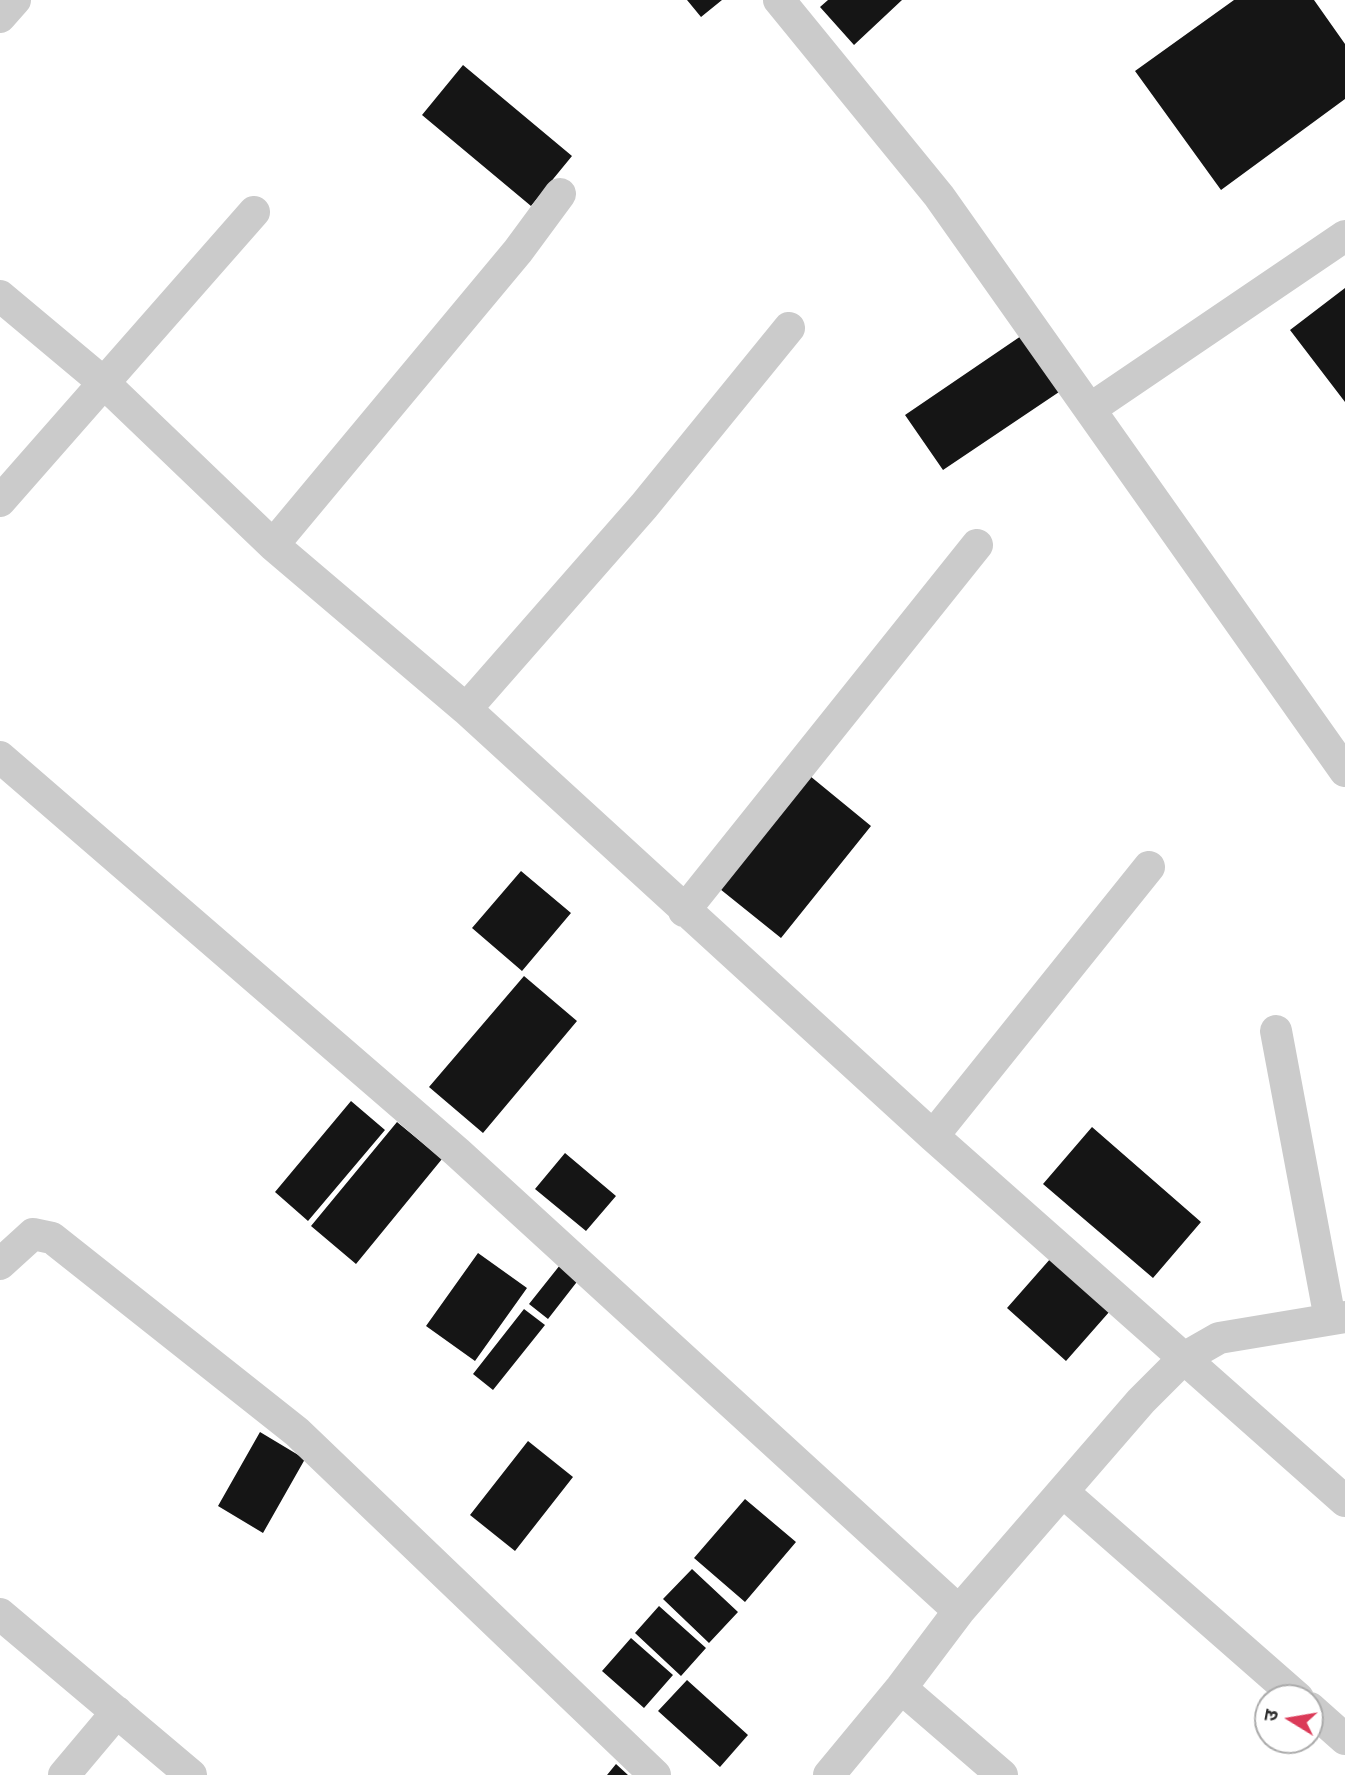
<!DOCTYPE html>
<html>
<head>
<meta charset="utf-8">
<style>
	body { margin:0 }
	#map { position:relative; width:1345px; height:1775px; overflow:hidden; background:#fff; font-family:Barlow,"Noto Sans Devanagari",sans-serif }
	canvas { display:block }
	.north { position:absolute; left:1254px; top:1684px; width:70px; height:70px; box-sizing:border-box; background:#fff; border:2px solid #ababab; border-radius:50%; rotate:281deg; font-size:19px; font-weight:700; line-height:28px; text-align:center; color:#2e2e2e }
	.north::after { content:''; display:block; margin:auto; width:24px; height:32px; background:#db3a58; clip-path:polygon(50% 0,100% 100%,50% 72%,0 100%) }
</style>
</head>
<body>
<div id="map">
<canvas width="1345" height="1775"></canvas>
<div class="north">उ</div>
</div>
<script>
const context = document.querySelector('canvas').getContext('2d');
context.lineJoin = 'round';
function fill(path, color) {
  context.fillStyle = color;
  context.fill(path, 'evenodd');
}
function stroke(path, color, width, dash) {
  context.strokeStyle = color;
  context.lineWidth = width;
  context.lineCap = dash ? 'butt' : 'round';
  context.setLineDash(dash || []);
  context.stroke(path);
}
fill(new Path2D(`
	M687 0H722L701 17Z
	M828 0H902L854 45 820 7Z
	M1234 0H1314L1345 44V99L1221 190 1135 71Z
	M463 65 572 156 531 206 422 115Z
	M1345 288V402L1290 330Z
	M1024 334 1062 390 943 470 905 415Z
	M810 776 871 826 781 938 720 889Z
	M521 871 571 913 522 971 472 928Z
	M524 976 577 1021 483 1133 429 1087Z
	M351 1101 385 1130 308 1221 275 1192Z
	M397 1122 442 1159 356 1264 311 1226Z
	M1092 1127 1201 1222 1153 1278 1043 1184Z
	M565 1153 616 1196 586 1231 535 1189Z
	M478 1253 527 1288 475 1361 426 1326Z
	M1051 1258 1110 1311 1066 1361 1007 1308Z
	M564 1260 583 1274 548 1319 529 1304Z
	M524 1309 545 1325 493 1390 473 1374Z
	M260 1432 305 1459 263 1533 218 1506Z
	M528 1441 573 1477 515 1551 470 1515Z
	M745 1499 796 1542 745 1602 694 1558Z
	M692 1569 738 1612 709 1643 663 1599Z
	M659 1606 706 1648 681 1676 635 1633Z
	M631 1638 673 1675 644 1708 602 1671Z
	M687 1680 748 1735 720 1767 658 1711Z
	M616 1764 628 1775H607Z`), '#151515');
stroke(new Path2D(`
	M779 0 939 196 1345 771
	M0 17 15 0
	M0 296 104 383 273 545 466 709 933 1136 1345 1501
	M1090 409 1345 236
	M0 501 254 212
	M273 545 518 251 560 194
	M466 709 644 506 789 328
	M0 757 457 1152 959 1611
	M684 911 977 545
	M1276 1031 1330 1319
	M933 1136 1149 867
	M0 1264 33 1234 52 1238 297 1432 655 1775
	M1063 1492 1298 1698
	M0 1614 191 1775
	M901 1688 1002 1775
	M1310 1708 1345 1739
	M64 1775 117 1712
	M829 1775 901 1688 959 1611 1141 1401 1184 1358 1219 1338 1345 1317`), '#cbcbcb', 32);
</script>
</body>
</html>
